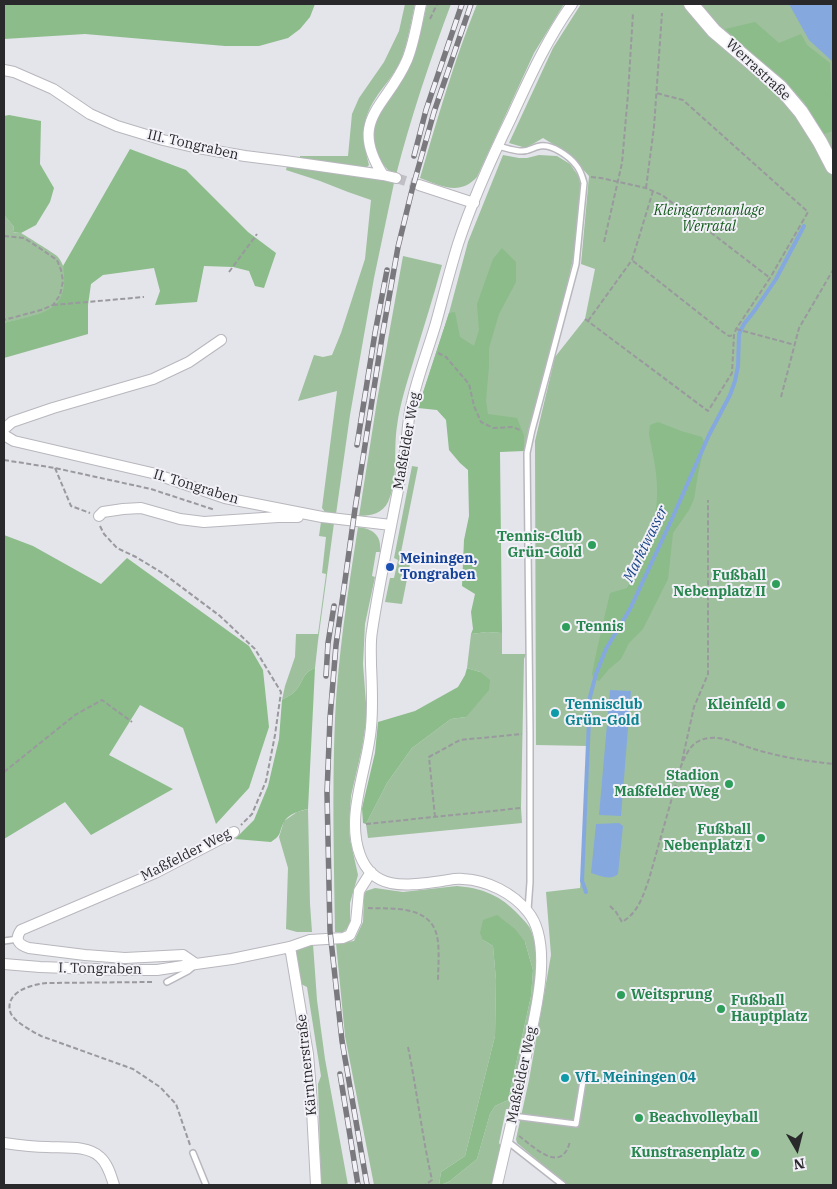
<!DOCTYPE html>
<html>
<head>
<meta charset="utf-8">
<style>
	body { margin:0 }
	#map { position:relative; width:837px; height:1189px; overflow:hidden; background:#e4e4eb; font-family:"IBM Plex Serif",serif }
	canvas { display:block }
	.frame { position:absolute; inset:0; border:5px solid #29292b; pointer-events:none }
	.north { position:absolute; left:772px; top:1124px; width:50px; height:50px; -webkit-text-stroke:4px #f2f1f8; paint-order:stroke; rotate:172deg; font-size:14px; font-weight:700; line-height:20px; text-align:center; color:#29292b }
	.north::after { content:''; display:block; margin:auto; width:18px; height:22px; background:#29292b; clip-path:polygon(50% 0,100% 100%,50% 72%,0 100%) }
</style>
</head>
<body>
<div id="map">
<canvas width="837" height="1189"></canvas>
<div class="frame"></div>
<div class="north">N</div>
</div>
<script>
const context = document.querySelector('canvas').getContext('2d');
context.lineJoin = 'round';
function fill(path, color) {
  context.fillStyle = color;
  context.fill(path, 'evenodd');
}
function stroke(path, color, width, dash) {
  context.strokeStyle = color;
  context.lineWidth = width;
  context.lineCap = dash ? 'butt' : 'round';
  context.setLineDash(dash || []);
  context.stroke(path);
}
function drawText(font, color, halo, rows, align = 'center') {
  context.font = font + ' "IBM Plex Serif",serif';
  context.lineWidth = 4;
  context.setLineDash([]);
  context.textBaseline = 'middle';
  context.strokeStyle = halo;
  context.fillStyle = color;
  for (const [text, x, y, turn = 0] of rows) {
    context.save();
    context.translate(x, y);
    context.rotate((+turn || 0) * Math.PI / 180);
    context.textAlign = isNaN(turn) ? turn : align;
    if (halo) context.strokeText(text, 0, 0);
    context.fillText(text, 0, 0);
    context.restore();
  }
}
fill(new Path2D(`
	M405 4H415C411 22 408 42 401 60 396 71 389 80 382 89 361 117 361 132 369 165L366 168 302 160 300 158V156H348L352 114 359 98 384 62 399 31Z
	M427 4H451C430 60 411 117 396 175L388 170 381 162 377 155 373 135 376 116 403 79 412 60 418 43Z
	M477 4H564L534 53 477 177C460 196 441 186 420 178 437 120 454 61 477 4Z
	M581 4H833V1185H567L517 1143 516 1139 529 1080 551 955 546 892 580 888 586 823 589 746 536 745 535 441 555 357 585 319 595 269 581 264 589 176 569 154 543 138 526 148 509 143 553 48Z
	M503 155 519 158H527L539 155 557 156 570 164 579 177 581 189 574 255 557 328 528 431 526 448 524 451 446 399 418 408 449 313 468 242Z
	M287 166 379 179 394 183 374 278 350 415 336 514 325 512 322 508 337 391 298 401 314 355 323 357 332 355 341 333 365 259 371 200 348 192 320 181 286 170Z
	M4 215 14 227 13 232C15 233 18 232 21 233 24 235 54 253 57 256 69 268 68 295 55 306 46 315 17 320 4 323Z
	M403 256 442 265C434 295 424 326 415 356 408 379 400 403 397 426 393 451 399 478 388 502 383 513 371 516 359 516L377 401Z
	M412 466 418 467 401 552 410 564 402 604 385 602 390 578H394L398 560 394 558Z
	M321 522 334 523 318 641 315 668C302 673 304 681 296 690 293 694 287 697 282 700L285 686 295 657 296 634H318L326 574 322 573 326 537 319 536Z
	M358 527C373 529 382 535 380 552H376L372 576 375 577 365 624 363 664 367 716 362 748 351 796 350 812 349 825 350 839 358 875 350 903V926L343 932H335C334 861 332 790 335 719 338 655 348 591 358 527Z
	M487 632 502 633V654H526L524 659 521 808 522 823 368 838 366 824 387 783 412 748 451 719 466 717 480 672 467 668 471 634Z
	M308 809 310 904 312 932H297L286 929 288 868 279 837 284 821 297 812Z
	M457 886C480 888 498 894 515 911 520 916 526 922 530 928 544 958 530 1014 524 1045 519 1066 515 1087 510 1109H506L499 1143 501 1146 492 1185H441L450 1181 477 1159 490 1114 495 1106 508 1100 531 996 533 970 525 942 483 940 493 946 496 980 495 1036 465 1156 441 1172 439 1185H374L345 1036 336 943 354 941 363 922 364 895 366 891 375 888 403 892Z
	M313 944 317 1000 325 1059 348 1185H321L318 1084 321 1076 307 987 301 984 296 950Z`), '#9ec09d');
fill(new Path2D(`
	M4 4H315L310 17 300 29 288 38 259 46H225L85 34 4 39Z
	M755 22 779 43 801 34 807 45 830 63 833 131 824 134 804 102 783 79 756 57 725 29Z
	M9 115 41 121 40 164 54 188 50 202 36 225 21 233 13 232 14 227 4 215V116Z
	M130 149 186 170 248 232 276 253 264 288 255 286 249 271 233 267 204 266 197 302 155 305 160 291 154 268 103 275 91 284 88 305V334L4 358V323C40 313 71 314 63 266Z
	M502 248 516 262V282L499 314 489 348V366L486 401 488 414 517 418 524 436V451L500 452 502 633 487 632 471 634 473 629 471 612 475 594 462 586 464 540 469 516 468 470 460 463 449 450 446 420 437 410 418 408 449 313 455 312 460 337 474 346 479 330 477 304 493 259Z
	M658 422 681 431 702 437 705 444 698 474 694 499 689 510 673 533 668 579 643 629 629 643 621 659 609 669 599 681 594 679 592 674C597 647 604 620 610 593L627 588C645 557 658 524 657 488 657 470 652 451 649 434L650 425Z
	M4 535 33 546 101 584 127 558 249 646 263 670 269 727 249 788 216 824 183 728 140 705 109 755 173 789 91 835 65 802 4 839Z
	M315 668 308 809C299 811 288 814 284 822 278 833 283 834 271 842L235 839 254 820 268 786 279 739 282 700C287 697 293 694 296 690 304 681 302 673 315 668Z
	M467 668 480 672 490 680 489 690 466 717 451 719 412 748 387 783 366 824 363 823 362 808 375 753 378 722 415 711 458 687 465 675Z
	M497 915 515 929 525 942 533 970 531 996 508 1100 495 1106 490 1114 477 1159 450 1181 441 1185H439L441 1172 465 1156 495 1036 496 980 493 946 483 940 480 933 483 920Z`), '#8bbc8a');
fill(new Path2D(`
	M789 4H833V64V62L809 40Z
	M610 690 631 691 621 816 599 815Z
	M619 823 623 826 618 874C610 881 601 876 591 873L596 824Z`), '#85a9df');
stroke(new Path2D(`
	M586 892 582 881 590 697 596 674 606 649 630 609 671 521 709 435 730 395 735 381 738 366 739 334 744 324 755 310 776 279 804 226`), '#85a9df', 4);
stroke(new Path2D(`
	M396 178 419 185`), '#bfbfc5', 10, [10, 5]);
const lane = new Path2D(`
	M498 146C506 148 514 151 521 151 528 152 533 147 540 146 552 144 569 156 576 165 581 171 582 176 584 183L576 264 532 430 527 453 530 733V882L528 910
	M4 941 18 939
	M167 982 188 971 194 966
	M513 1116 576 1124 583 1081
	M507 1141 563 1185
	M193 1153 206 1185`);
const street = new Path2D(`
	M4 70 14 72 53 89 90 114 117 126 163 140 198 148 245 156 285 161 383 175 396 178
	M383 175C347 119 387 107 407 60 414 43 417 22 421 4
	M419 185 474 203
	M4 429 12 422 53 408 153 379 189 362 221 340
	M4 435 14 441 152 473 225 498 322 517 391 525
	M99 516 103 512 123 509 141 508 180 519 204 522 278 517H298
	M234 832 155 873 21 930C14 940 19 945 29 948L85 955 125 958 183 955 196 964 232 959 290 947 310 940 343 938 350 935 356 922 359 891 371 872
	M290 947 308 1054 311 1091 316 1185
	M4 964 40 967 122 970H157L196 964
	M4 1143C18 1145 32 1147 47 1147 63 1148 88 1145 100 1157 108 1164 111 1176 114 1185
	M497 1185C506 1145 516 1105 524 1065 532 1026 556 946 528 912 513 893 487 880 463 879 456 878 449 880 442 881 410 885 374 893 360 855 345 815 368 768 371 727 373 706 372 686 371 665 371 654 370 642 372 631 379 584 389 537 398 490 402 472 405 454 407 436 408 425 409 413 412 402 418 375 428 350 436 323 443 297 450 270 458 244 472 201 491 159 511 118 529 79 547 39 572 4`);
const secondary = new Path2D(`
	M691 4 714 31 780 87 801 112 820 142 833 167`);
stroke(lane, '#b7b7bd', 8);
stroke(street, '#b7b7bd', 12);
stroke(secondary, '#b7b7bd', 16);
stroke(new Path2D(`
	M430 19 437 4
	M591 177 601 178 646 188 662 195 770 278
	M646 188 654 127 662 13
	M4 236 24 238 38 247 57 260 61 270 63 281 60 295 53 305 41 310 4 320
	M604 242 622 163 628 94 633 13
	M633 261 723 332 729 336 734 335
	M229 272 257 234
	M53 305 144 297
	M585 319 708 411 732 373 734 335 736 329 770 278 808 212 683 100 656 93
	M588 321 632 260 653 191
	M736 329 795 345
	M438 353 446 357 469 384 474 406 481 422 493 428 513 427 522 431
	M781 397 799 328 833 270
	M4 460 55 468 151 489 215 510
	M55 468 71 506 90 513
	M100 526 104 534 117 548 136 557 164 574 220 616 255 649 281 692 275 735 266 781 252 814 241 825
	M682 761 694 707 708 674V500
	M4 772 75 715 102 700 132 722
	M435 817 429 757 460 740 522 734
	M366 824 521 808
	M610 906 616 912 622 922C638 913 643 896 649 879L681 766C687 752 692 740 709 738 724 736 740 745 754 749 780 757 806 761 833 764
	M368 908C393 909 430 905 437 936 440 950 438 968 438 982
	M152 982 47 983C34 984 5 991 10 1011 12 1021 32 1031 41 1036L133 1069 160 1087 176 1104 190 1145
	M408 1047C417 1091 422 1136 432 1180L425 1185
	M519 1136C535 1148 562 1175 570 1141`), '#99999e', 2, [5, 2.5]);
stroke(lane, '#fff', 5);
stroke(street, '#fff', 10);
stroke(secondary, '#fff', 14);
const rail = new Path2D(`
	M414 156 426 110 462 4
	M357 445 375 333 387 270
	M326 676 328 643 334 606
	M340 1074 358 1185
	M367 1185 342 1041 330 931 327 793 330 718 336 645 355 509 382 337 398 247 412 190 434 112 471 4`);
stroke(rail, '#7a7a7e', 5.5);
stroke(rail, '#f2f1f8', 4, [11]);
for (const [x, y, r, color] of [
	[592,545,5,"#2e9e5b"],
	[390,567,5,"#1a4fb4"],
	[776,584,5,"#2e9e5b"],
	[566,627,5,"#2e9e5b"],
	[781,705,5,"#2e9e5b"],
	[555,713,5,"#0f9aa8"],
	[729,784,5,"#2e9e5b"],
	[761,838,5,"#2e9e5b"],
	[621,995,5,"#2e9e5b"],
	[721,1009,5,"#2e9e5b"],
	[565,1078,5,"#0f9aa8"],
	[639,1118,5,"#2e9e5b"],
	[755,1153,5,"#2e9e5b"]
]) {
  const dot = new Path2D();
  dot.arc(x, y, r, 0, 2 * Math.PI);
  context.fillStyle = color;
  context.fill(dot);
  stroke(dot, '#f2f1f8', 2);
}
drawText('14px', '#29292b', '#f2f1f8', [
	["Werrastraße",758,70,43],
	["III. Tongraben",193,145,13],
	["Maßfelder Weg",407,441,-80],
	["II. Tongraben",196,487,17],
	["Maßfelder Weg",186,855,-27],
	["I. Tongraben",100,969,1],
	["Kärntnerstraße",307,1065,-96],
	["Maßfelder Weg",522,1075,-78]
]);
drawText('italic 14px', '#125919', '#f2f1f8', [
	["Kleingartenanlage",709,211],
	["Werratal",709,227]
]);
drawText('bold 14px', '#27864d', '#f2f1f8', [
	["Tennis-Club",582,537],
	["Grün-Gold",582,553],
	["Fußball",766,576],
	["Nebenplatz II",766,592],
	["Tennis",576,627,"left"],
	["Kleinfeld",771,705],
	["Stadion",719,776],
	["Maßfelder Weg",719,792],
	["Fußball",751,830],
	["Nebenplatz I",751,846],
	["Weitsprung",631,995,"left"],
	["Fußball",731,1001,"left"],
	["Hauptplatz",731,1017,"left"],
	["Beachvolleyball",649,1118,"left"],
	["Kunstrasenplatz",745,1153]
], 'right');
drawText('bold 14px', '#164399', '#f2f1f8', [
	["Meiningen,",400,559],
	["Tongraben",400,575]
], 'left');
drawText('bold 14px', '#0d838f', '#f2f1f8', [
	["Tennisclub",565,705],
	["Grün-Gold",565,721],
	["VfL Meiningen 04",575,1078]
], 'left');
drawText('italic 15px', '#194687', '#f2f1f8', [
	["Marktwasser",646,544,-64]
]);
</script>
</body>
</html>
